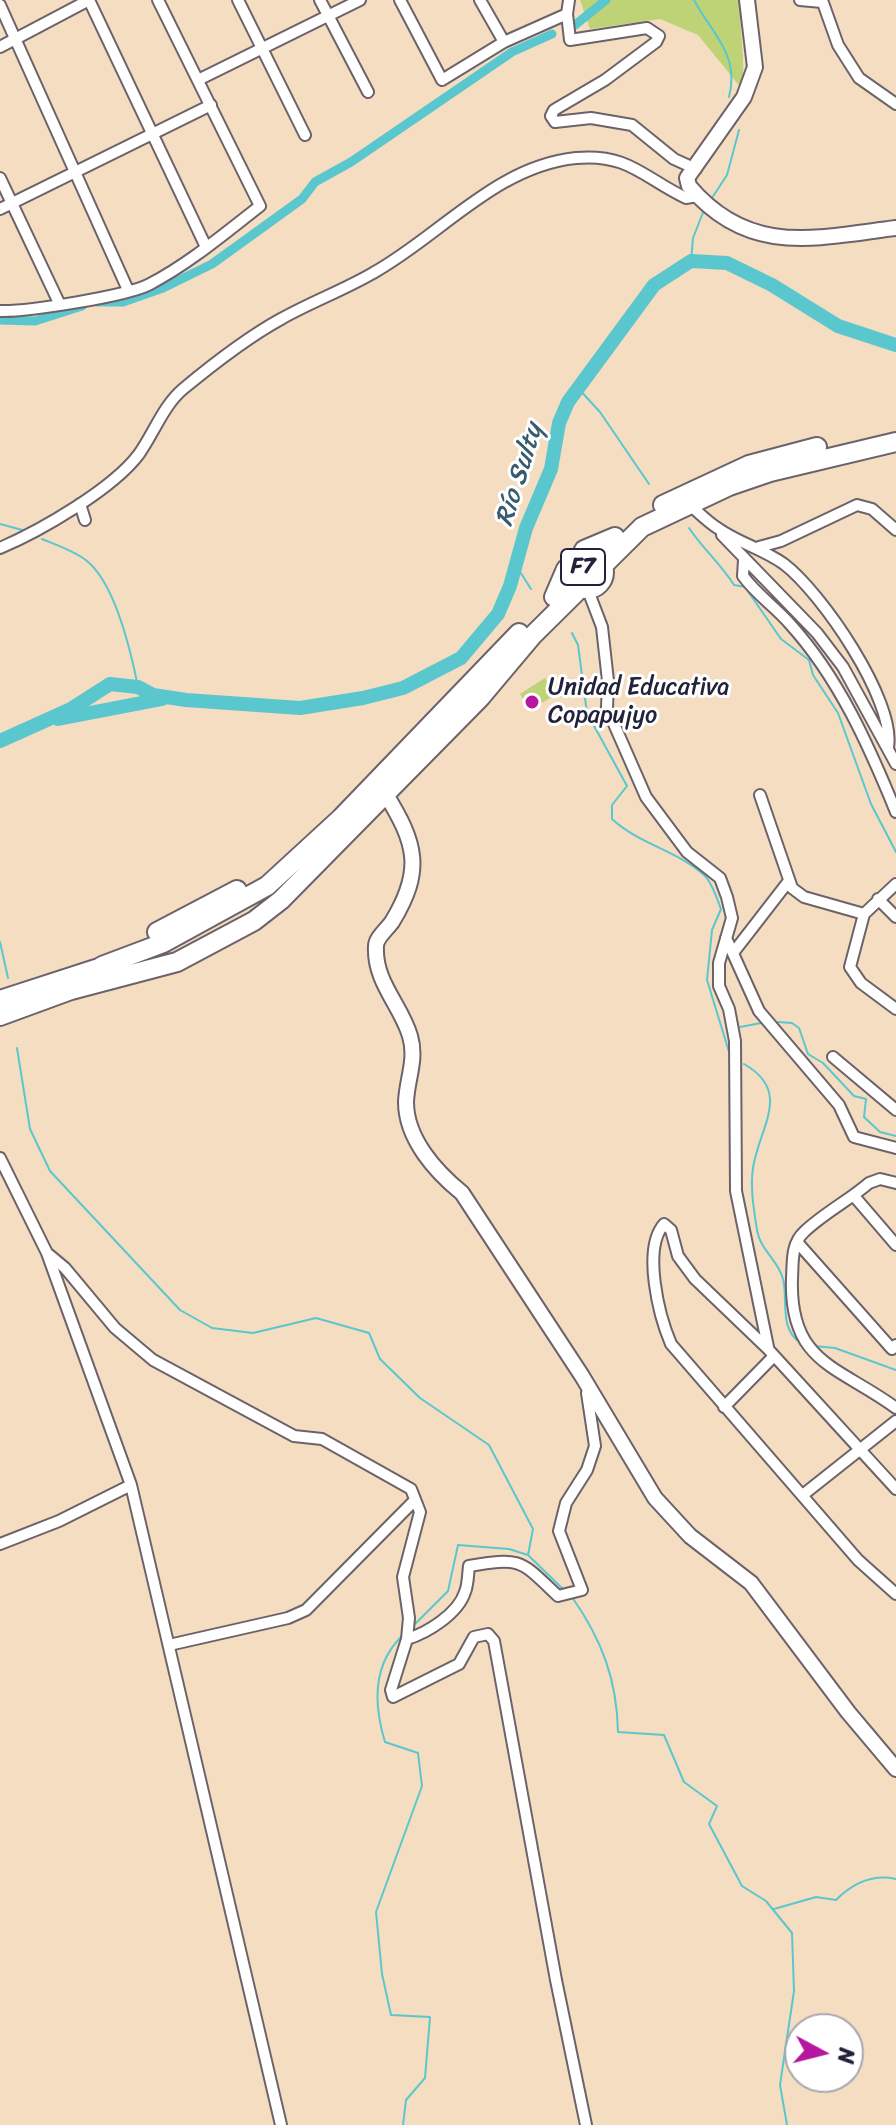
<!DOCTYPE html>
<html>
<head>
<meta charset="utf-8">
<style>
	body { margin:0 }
	#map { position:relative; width:896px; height:2125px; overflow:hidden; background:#f4ddc0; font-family:Sriracha,sans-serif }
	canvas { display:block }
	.north { position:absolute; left:784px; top:2013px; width:80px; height:80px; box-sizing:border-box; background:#fff; border:2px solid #a7a7b1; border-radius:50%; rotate:97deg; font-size:22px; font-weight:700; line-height:32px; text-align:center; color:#22223b }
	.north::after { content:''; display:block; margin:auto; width:28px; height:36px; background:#b5179e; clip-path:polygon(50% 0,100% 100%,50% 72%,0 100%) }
</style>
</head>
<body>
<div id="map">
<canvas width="896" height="2125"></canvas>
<div class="north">N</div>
</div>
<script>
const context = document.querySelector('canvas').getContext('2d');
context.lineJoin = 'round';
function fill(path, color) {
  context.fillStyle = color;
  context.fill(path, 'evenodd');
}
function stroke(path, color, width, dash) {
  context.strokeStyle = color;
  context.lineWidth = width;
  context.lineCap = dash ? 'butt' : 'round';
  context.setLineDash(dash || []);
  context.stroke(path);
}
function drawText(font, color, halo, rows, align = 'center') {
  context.font = font + ' Sriracha,sans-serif';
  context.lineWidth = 6;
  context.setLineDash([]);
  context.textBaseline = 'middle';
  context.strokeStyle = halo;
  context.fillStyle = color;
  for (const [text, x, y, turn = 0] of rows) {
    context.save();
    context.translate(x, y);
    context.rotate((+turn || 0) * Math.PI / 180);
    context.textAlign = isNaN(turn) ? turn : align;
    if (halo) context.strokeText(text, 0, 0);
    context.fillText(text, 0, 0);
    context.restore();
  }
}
fill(new Path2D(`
	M580 0H740C739 31 746 58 742 89L698 35 660 19 590 29Z
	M545 678 555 695 530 710 520 694Z`), '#bed276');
stroke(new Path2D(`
	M694 0C712 34 740 54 729 97
	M712 198 727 175 739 130
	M691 261 693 238 704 210
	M577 387 600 412 649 484
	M0 524 26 531
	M689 528C703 549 721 564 734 585L745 587 781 639 809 660 813 675 838 713 871 804 896 852
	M42 539C56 545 75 551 87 561 115 584 131 652 138 687
	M517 567 531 589
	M572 633 578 645 587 713 627 786 612 805V819C639 844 678 851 704 875 712 882 717 899 721 909L712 930 707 980 730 1055
	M0 942 8 978
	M778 1022 792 1023 799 1028 808 1054 823 1063 854 1096 866 1099 864 1117 880 1132 896 1136
	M740 1027 761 1023
	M17 1048 30 1129 50 1171 180 1310 212 1328 253 1333 316 1318 369 1333 380 1359 420 1398 489 1445 533 1529 528 1555 509 1549 458 1545 448 1591 414 1625
	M744 1064C793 1092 759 1127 753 1168 750 1188 754 1211 757 1230 760 1250 779 1261 783 1279 788 1297 779 1330 800 1342
	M814 1346 835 1348 896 1370
	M528 1555 564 1590
	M572 1597C602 1640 617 1680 618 1732L664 1735 684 1782 717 1806 709 1824 742 1886 766 1901 792 1933 794 1991 780 2085 787 2125
	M401 1637C372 1666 374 1706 385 1742L418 1753 422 1786 376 1912 382 1974 391 2015 430 2017 425 2078 406 2100 403 2125
	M774 1909 816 1897 836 1900C853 1883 873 1874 896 1879`), '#5ac7ce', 2);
stroke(new Path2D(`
	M575 25 606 0
	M97 302H123L163 288 212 264 302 199 315 182 351 162 512 52 552 34
	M0 320 35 321 82 306`), '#5ac7ce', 9);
stroke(new Path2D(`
	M58 719 162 699
	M0 741 71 709 110 684 138 687 153 695 186 700 300 708 363 698 403 688 461 658 498 614 510 586 526 528 551 469 559 423 568 402 654 285 691 261 727 263 772 285 838 326 896 345`), '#5ac7ce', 14);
const street = new Path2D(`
	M89 0 206 247
	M238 0 305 135
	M320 0 368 92
	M400 0 442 80 504 42 567 14 569 0
	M480 0 504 42
	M800 0 822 2
	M822 0 838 45 859 78 896 104
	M0 5 128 290
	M567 14 570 40 647 28 659 36 656 42 605 80 554 110 551 116 555 122 591 118 632 125 674 159 696 169
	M0 47 89 0
	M198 80 360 0
	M0 178 60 305
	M0 209 211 105
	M0 311C26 312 128 296 150 284 190 263 225 233 260 206L158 0
	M80 504 85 520
	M690 505C699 513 709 523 719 529 739 543 763 549 784 564 821 592 896 701 888 747
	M722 535 817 633 843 667 896 764
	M759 547 781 541 857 505 872 509 896 530
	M0 548C40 531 113 489 139 454 154 433 163 406 183 389 212 365 248 337 281 319 311 302 344 290 373 273 440 236 496 166 576 158 628 153 644 178 686 198L697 196
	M566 572a21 21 0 1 1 42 0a21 21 0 1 1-42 0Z
	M744 560 743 576C756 594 775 607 790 624 839 678 869 746 896 812
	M589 593 602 627 608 681 607 708 646 797 687 852 720 878 727 897 732 918 719 963V986L729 1009 735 1041 736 1191 768 1347
	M760 795 792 888 804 897 864 914
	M896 884 864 914 850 967 861 983 896 1009
	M878 899 896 917
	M726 938 759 1011 839 1105 854 1137 896 1148
	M733 953 788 882
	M833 1057 896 1110
	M0 1158 47 1253 131 1485 281 2125
	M896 1183 880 1179 869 1183C848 1201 824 1213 804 1232 791 1244 793 1262 792 1278 789 1364 839 1366 896 1408
	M854 1196 896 1245
	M797 1242 892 1349 896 1345
	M47 1253 65 1268 115 1328 153 1360 294 1436 322 1439 411 1489 420 1512 403 1577 409 1618 407 1639 391 1690 393 1697 459 1664 474 1637 488 1634 494 1641 556 1980 586 2125
	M724 1407 773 1357
	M896 1489 768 1349 695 1279 678 1256 671 1230 664 1224C642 1249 659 1316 671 1344L858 1560 896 1594
	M804 1494 896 1421
	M0 1544 59 1521 131 1485
	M407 1639C427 1633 458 1614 465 1592 468 1585 468 1574 469 1566 522 1557 520 1560 558 1596L582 1590 559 1531 566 1503 587 1470 595 1446 587 1393
	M169 1645 288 1618 306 1610 415 1500`);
const secondary = new Path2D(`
	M747 0 755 67 744 97 687 178 689 186C749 257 816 238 896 228
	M385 793C416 843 424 870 392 922 387 929 376 938 376 946 374 982 401 1005 410 1036 417 1060 407 1078 406 1102 406 1139 436 1172 462 1193L582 1376 655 1498 690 1536 751 1583 848 1712 896 1769`);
const highway = new Path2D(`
	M663 505 749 465 817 447
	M584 550 615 537
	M554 597 566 569
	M157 932 237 890
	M102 966 163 943 267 886 341 818 519 633
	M0 1000 111 964
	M0 1016 71 990 177 962 254 921 281 900 480 698 533 635 642 527 729 486 770 472 896 442`);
stroke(street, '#6c636a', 14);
stroke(secondary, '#6c636a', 18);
stroke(highway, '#6c636a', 22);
stroke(street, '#fff', 10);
stroke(secondary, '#fff', 14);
stroke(highway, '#fff', 18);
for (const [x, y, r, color] of [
	[532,702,8,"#b5179e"]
]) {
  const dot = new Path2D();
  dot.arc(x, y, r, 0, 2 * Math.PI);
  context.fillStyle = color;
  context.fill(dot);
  stroke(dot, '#fff', 3);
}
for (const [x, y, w] of [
	[583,567,44]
]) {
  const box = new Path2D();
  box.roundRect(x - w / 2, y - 18, w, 36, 6);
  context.fillStyle = '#fff';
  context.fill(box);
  stroke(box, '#22223b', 2);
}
drawText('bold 22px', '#22223b', null, [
	["F7",583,567]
]);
drawText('24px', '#22223b', '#fff', [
	["Unidad Educativa",548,688],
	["Copapujyo",548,716]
], 'left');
drawText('italic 26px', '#365c6e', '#fff', [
	["Río Sulty",520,475,-73]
]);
</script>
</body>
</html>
